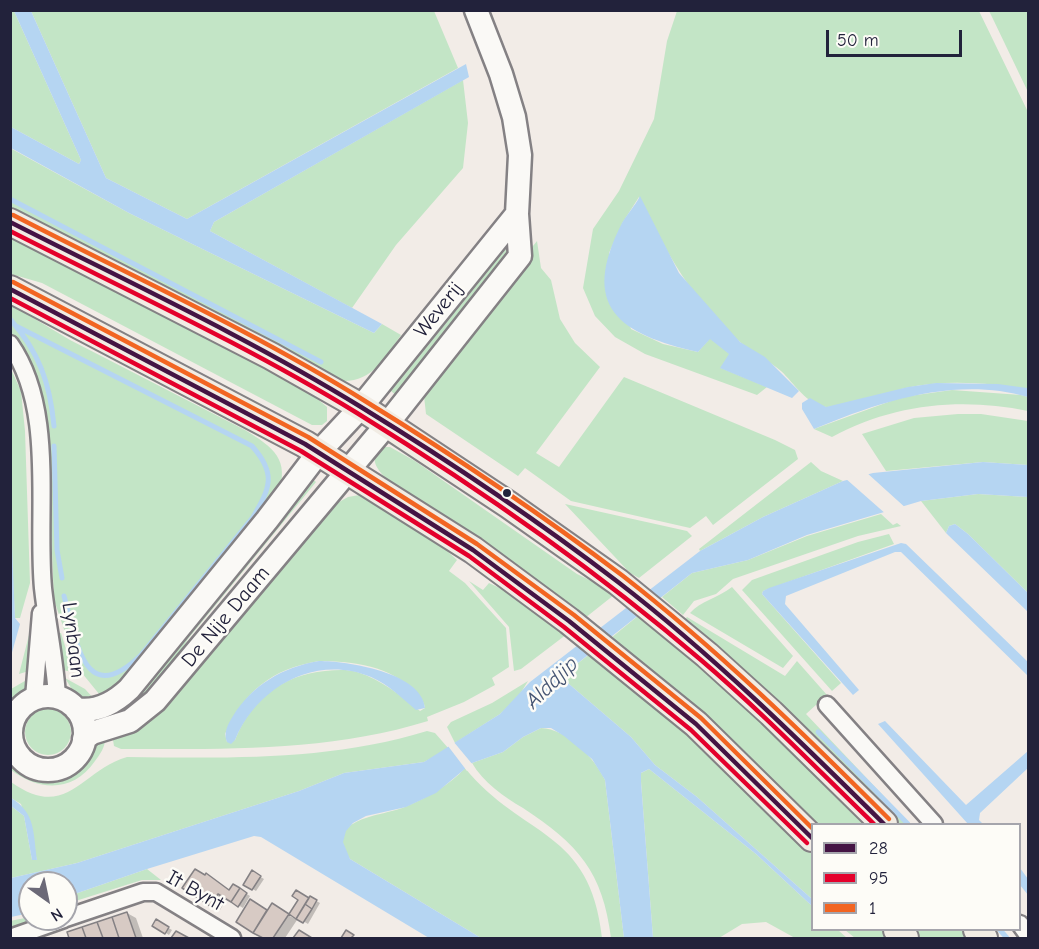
<!DOCTYPE html>
<html>
<head>
<meta charset="utf-8">
<style>
	body { margin:0 }
	#map { position:relative; width:1039px; height:949px; overflow:hidden; background:#f2ece7; font-family:"Comic Neue",sans-serif }
	canvas { display:block }
	.frame { position:absolute; inset:0; border:12px solid #22223b; pointer-events:none }
	.legend { position:absolute; left:811px; top:823px; width:210px; height:108px; box-sizing:border-box; background:#fdfcf7; border:2px solid #a5a5ac; margin:0; padding:8px 10px; list-style:none; font-size:18px; color:#22223b }
	.legend li { display:flex; align-items:center; gap:12px; height:30px }
	.legend b { width:30px; border:2px solid #a5a5ac }
	.north { position:absolute; left:18px; top:871px; width:60px; height:60px; box-sizing:border-box; background:#fdfcf7; border:2px solid #a5a5ac; border-radius:50%; rotate:147deg; font-size:16px; font-weight:700; line-height:24px; text-align:center; color:#22223b }
	.north::after { content:''; display:block; margin:auto; width:21px; height:27px; background:#6b6977; clip-path:polygon(50% 0,100% 100%,50% 72%,0 100%) }
	.scale { position:absolute; left:826px; top:30px; width:136px; height:27px; box-sizing:border-box; border:3px solid #22223b; border-top:0; padding-left:8px; font-size:18px; line-height:21px; white-space:nowrap; color:#22223b; -webkit-text-stroke:4px #fdfcf7; paint-order:stroke }
</style>
</head>
<body>
<div id="map">
<canvas width="1039" height="949"></canvas>
<div class="frame"></div>
<ul class="legend">
<li><b style="height:8px;background:#441444"></b>28</li>
<li><b style="height:8px;background:#e4002b"></b>95</li>
<li><b style="height:8px;background:#f26522"></b>1</li>
</ul>
<div class="north">N</div>
<div class="scale">50 m</div>
</div>
<script>
const context = document.querySelector('canvas').getContext('2d');
context.lineJoin = 'round';
function fill(path, color) {
  context.fillStyle = color;
  context.fill(path, 'evenodd');
}
function stroke(path, color, width, dash) {
  context.strokeStyle = color;
  context.lineWidth = width;
  context.lineCap = dash ? 'butt' : 'round';
  context.setLineDash(dash || []);
  context.stroke(path);
}
function drawText(font, color, halo, rows, align = 'center') {
  context.font = font + ' "Comic Neue",sans-serif';
  context.lineWidth = 5;
  context.setLineDash([]);
  context.textBaseline = 'middle';
  context.strokeStyle = halo;
  context.fillStyle = color;
  for (const [text, x, y, turn = 0] of rows) {
    context.save();
    context.translate(x, y);
    context.rotate((+turn || 0) * Math.PI / 180);
    context.textAlign = isNaN(turn) ? turn : align;
    if (halo) context.strokeText(text, 0, 0);
    context.fillText(text, 0, 0);
    context.restore();
  }
}
fill(new Path2D(`
	M10 11H14L81 160 79 164 11 127Z
	M31 11H434L458 68 187 219 106 178Z
	M677 11H979L1028 112V389C989 383 945 379 906 388 888 392 842 408 826 407 807 405 794 383 781 371 768 360 753 353 740 342 694 304 665 250 639 197L623 222 609 253 631 329 663 344 698 352 710 338 730 354 721 368 767 387 757 395 645 354 615 337 595 316 583 288 593 229 619 191 654 119 667 41Z
	M989 11H1028V92L993 19Z
	M463 80 468 123 463 168 396 245 352 308 210 231 214 222Z
	M10 148 129 213 374 333 382 324 401 335C384 361 369 386 334 380L11 210Z
	M10 232 296 381 327 407V421L322 425H312L42 283 11 274Z
	M537 241 541 268 551 280 560 319 575 343 600 367 536 453 559 467 624 377 775 440 795 450 798 459 713 525 706 516 690 528 571 501 525 468 518 476 426 414 424 396 433 370Z
	M509 245 513 256 398 397 391 391Z
	M10 304 70 340 245 430C274 448 290 459 278 495L189 610 104 700 77 667 54 600 46 413 32 363 11 332Z
	M10 367 21 391 25 431 30 583 20 618H15L10 521Z
	M952 390 1021 395 1028 397V411C962 397 892 404 832 437L814 429 902 397Z
	M958 414H981L1028 421V465L983 462 886 471 862 434 914 418Z
	M384 447H390L415 461 577 574 608 589 614 595 585 618 388 481C378 470 366 458 384 447Z
	M811 462 821 471 843 481 763 517 700 551 699 549Z
	M309 476 316 482 188 639 161 686 111 720 109 711Z
	M365 494 412 519 457 560 449 571 465 583 506 628 509 667 492 678 495 685 464 702 427 717 428 721C328 752 225 749 121 749L114 746 112 734 209 657 332 506 348 497ZM319 661C353 661 391 666 415 692 420 697 424 701 425 708L420 711C400 695 382 680 357 672 347 669 336 670 325 671 282 675 251 700 235 740L227 742 225 734C245 691 271 669 319 661Z
	M978 494 1028 497V593L968 534 955 524 949 526 946 533 921 501Z
	M565 504 687 531 692 536 639 578 630 573Z
	M881 514 893 525 897 523 901 526 858 536 733 579 716 594 694 601 683 615 662 597 692 573 748 560 807 536Z
	M889 534 894 544 763 591 762 594 841 683 832 691 742 590 752 580 858 542Z
	M469 581 483 590 489 583 527 601 567 634 521 669 514 671 509 627Z
	M732 587 793 656 783 668 690 613C700 601 718 598 732 587Z
	M639 615 700 662 870 824H815L611 638Z
	M687 617 785 676 797 661 827 695 806 714 910 824H895L683 621Z
	M58 633H61L73 672 62 670Z
	M29 635H33L32 670 19 674Z
	M591 653 647 695 812 852V899L697 797 655 765 631 737 569 684 564 674Z
	M30 678 26 690 11 705V689Z
	M65 678 85 689 96 701 76 696Z
	M528 681 517 699 500 714 455 743 447 727 451 722 492 703Z
	M25 732a23 23 0 1 1 46 0a23 23 0 1 1-46 0Z
	M541 728C567 729 594 757 605 780L624 938H611C603 872 578 844 523 808 504 797 483 782 472 763L503 752 523 737Z
	M427 731 435 733 449 749 424 762 344 773 299 791 77 863 11 878V806L24 816 32 860H37L21 804 11 798V782C67 822 81 770 127 757 228 758 330 761 427 731Z
	M105 739C105 748 100 754 95 761 73 793 39 791 11 770L10 758C17 762 25 770 33 774 69 789 80 750 105 739Z
	M465 768C523 839 590 828 602 938H481L350 859C322 816 384 817 407 806 428 797 450 785 465 768Z
	M649 769 756 854 812 906V930H838L847 938H795L766 922 742 924 719 938H653L641 782V773Z
	M147 869 161 880H142L66 904V897Z
	M30 917 47 919 11 932 10 921Z
	M845 930H885L893 938H855Z
	M912 930H964L972 938H920Z`), '#c3e5c6');
fill(new Path2D(`
	M14 11H31L106 178 187 219 466 64 469 77 214 222 210 231 382 324 374 333 129 213 11 148V127L79 164 81 160Z
	M640 196 679 273 740 342 765 357 799 391 792 398 720 368 729 354 710 339 698 352C619 334 579 307 622 223 627 214 635 206 640 196Z
	M936 383 998 384 1027 388 1028 397C956 376 881 401 814 429L802 409V403L810 398 826 407 908 387Z
	M983 462 1028 465V497L978 494 921 501 807 535 748 560 692 573 564 674 569 684 631 737 655 765 697 797 812 899V906L756 854 649 769 641 773V782L653 938H624L605 780 592 759 564 736 551 728H541L523 737 503 752 472 763 436 793 406 807 366 816 353 823 346 831 343 842 350 859 481 938H429L261 837 254 836 147 869 66 897V883H30V913L11 917V878L77 863 299 791 344 773 424 762 500 714 530 682 700 551 763 517 843 481 873 473Z
	M11 521 15 618 20 624 11 656Z
	M955 524 968 534 1028 593V612L948 535 946 533 949 526Z
	M901 543 906 544 1028 662V676L901 552H895L786 596 785 604 859 690 853 695 762 594 763 591 769 588Z
	M319 661C346 661 422 672 425 708L416 710C402 698 389 685 371 677 315 654 257 687 235 740L231 744 227 742C223 733 228 724 233 716 252 685 283 667 319 661Z
	M885 721 966 805 1028 751V768L980 813 979 820 983 824H968L878 724Z
	M11 798C36 813 33 833 37 860H32L24 816 11 806Z
	M1020 868 1028 879V895L1020 885Z`), '#b5d5f2');
fill(new Path2D(`
	M866 472 908 510 887 515 845 478Z
	M453 741 473 765 467 771 448 746Z`), '#f2ece7');
fill(new Path2D(`
	M252 872 264 879 256 891 245 884Z
	M207 875 230 891H242L250 896 243 908 227 898 220 910 184 888Z
	M311 898 320 903 308 924 298 918 300 899 309 900Z
	M251 902 268 912 281 911 297 920 285 938H265L238 921Z
	M127 913 136 918 143 938H71L69 933Z
	M157 921 172 930 169 935 154 925Z`), '#0003');
stroke(new Path2D(`
	M10 199 321 362
	M10 319C39 352 50 383 54 426
	M16 326 252 446C276 473 271 487 253 517L141 655C83 711 77 640 64 596
	M54 446 57 550 62 578
	M818 732 908 824
	M1000 930 1007 938`), '#b5d5f2', 5);
const building = new Path2D(`
	M195 869 205 875 206 873 229 890 233 884 240 888 231 902 218 894 210 906 182 888Z
	M252 870 261 876 252 890 243 885Z
	M240 888 247 893 238 907 231 902Z
	M296 890 309 898 296 919 289 914 298 900 292 896Z
	M310 896 317 900 312 909 305 904Z
	M250 899 267 910 253 933 236 922Z
	M272 903 289 914 273 938H263L253 933Z
	M305 904 312 909 303 923 296 919Z
	M127 912 136 938H119L112 917Z
	M112 917 119 938H103L97 922Z
	M156 919 169 927 165 934 152 926Z
	M97 922 103 938H86L82 927Z
	M82 927 86 938H69L67 932Z
	M299 930 312 938H293Z
	M346 930 354 935 351 938H341Z
	M176 931 189 938H171Z`);
fill(building, '#d7cac4');
stroke(building, '#848184', 1.5);
const street = new Path2D(`
	M10 344C56 410 36 510 43 588 47 625 55 660 57 697
	M34 698 41 613
	M827 705 934 824
	M66 918 143 892H156L232 938
	M1020 924 1028 935
	M10 938 64 919`);
const secondary = new Path2D(`
	M11 733a37 37 0 1 1 74 0a37 37 0 1 1-74 0Z
	M76 709C97 713 114 703 129 689L267 520 319 452 361 407 517 214
	M84 739 92 733 130 721 155 701 388 423 520 256 517 214 520 155 514 117 501 74 476 10`);
const primary = new Path2D(`
	M10 222 271 356 361 407 509 505 618 582 707 655 771 713 884 824
	M10 289 305 444 473 550 569 621 696 724 812 838
	M897 930 905 938
	M977 930 984 938`);
stroke(street, '#848184', 21);
stroke(secondary, '#848184', 27);
stroke(primary, '#848184', 30);
stroke(street, '#faf9f6', 16);
stroke(secondary, '#faf9f6', 22);
stroke(primary, '#f1ece4', 26);
stroke(new Path2D(`
	M10 222C128 282 249 338 361 407 449 461 537 520 618 582 714 656 799 740 884 824
	M10 289 305 444 473 550 569 621 696 724 812 838`), '#441444', 4.5);
stroke(new Path2D(`
	M10 231C126 290 246 345 357 413 477 487 595 569 701 660 762 712 817 769 874 824
	M10 298 301 451 469 556 564 627 691 730 807 843`), '#e4002b', 4.5);
stroke(new Path2D(`
	M13 215C131 276 253 331 365 401 453 455 541 514 623 576 718 650 804 734 889 819
	M13 282 308 437 477 544 574 615 701 718 812 828`), '#f26522', 4.5);
for (const [x, y, r, color] of [
	[507,493,5,"#22223b"]
]) {
  const dot = new Path2D();
  dot.arc(x, y, r, 0, 2 * Math.PI);
  context.fillStyle = color;
  context.fill(dot);
  stroke(dot, '#fdfcf7', 2);
}
drawText('21px', '#22223b', '#fdfcf7', [
	["Weverij",439,310,-51],
	["De Nije Daam",226,617,-50],
	["Lynbaan",73,640,83],
	["It Bynt",195,891,29]
]);
drawText('italic 22px', '#465573', '#fdfcf7', [
	["Alddjip",552,683,-44]
]);
</script>
</body>
</html>
